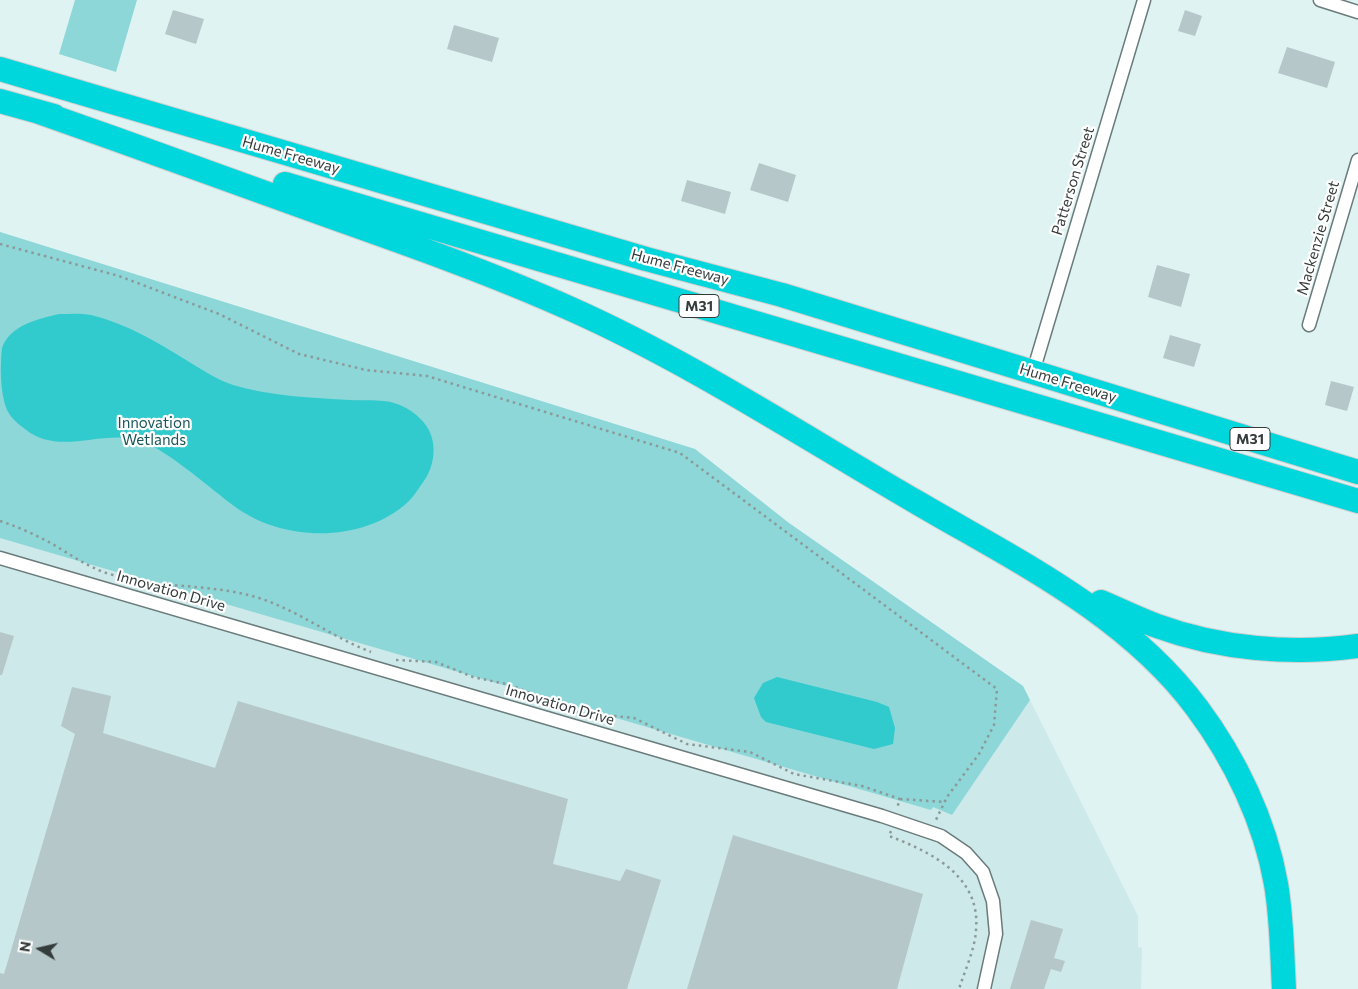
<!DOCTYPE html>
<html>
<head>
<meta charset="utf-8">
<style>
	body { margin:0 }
	#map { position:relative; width:1358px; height:989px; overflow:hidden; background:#e0f3f3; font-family:Commissioner,sans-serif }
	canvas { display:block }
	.north { position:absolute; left:15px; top:924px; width:50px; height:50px; -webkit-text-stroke:4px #fff; paint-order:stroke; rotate:279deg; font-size:14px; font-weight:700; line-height:20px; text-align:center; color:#353c3c }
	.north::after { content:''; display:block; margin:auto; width:18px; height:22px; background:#353c3c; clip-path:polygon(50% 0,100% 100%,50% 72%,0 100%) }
</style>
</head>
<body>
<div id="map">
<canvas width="1358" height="989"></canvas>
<div class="north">N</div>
</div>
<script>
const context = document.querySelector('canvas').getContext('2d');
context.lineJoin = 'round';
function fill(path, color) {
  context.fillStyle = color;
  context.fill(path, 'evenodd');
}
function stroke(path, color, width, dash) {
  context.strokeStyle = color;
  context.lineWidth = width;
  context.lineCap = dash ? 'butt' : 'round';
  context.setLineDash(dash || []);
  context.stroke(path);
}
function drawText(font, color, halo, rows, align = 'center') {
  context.font = font + ' Commissioner,sans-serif';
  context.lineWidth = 4.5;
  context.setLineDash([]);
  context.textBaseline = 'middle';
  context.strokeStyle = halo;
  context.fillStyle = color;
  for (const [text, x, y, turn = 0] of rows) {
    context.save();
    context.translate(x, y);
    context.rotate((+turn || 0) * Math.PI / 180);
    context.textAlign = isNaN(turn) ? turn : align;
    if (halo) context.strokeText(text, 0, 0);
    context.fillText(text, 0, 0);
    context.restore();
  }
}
fill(new Path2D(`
	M0 232 695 449 789 523 1023 686 1138 916V947L1142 948 1141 989H0Z`), '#cde9e9');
fill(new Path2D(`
	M75 0H137L116 72 59 54Z
	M0 232 695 449 789 523 1023 686 1030 700 952 815 933 807 931 810 0 538Z`), '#8dd7d8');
fill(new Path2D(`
	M59 314C69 314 81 313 91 315 125 323 157 342 186 360 201 369 217 380 233 385 270 396 312 398 350 400 367 401 386 398 402 406 414 411 427 423 431 435 437 452 432 472 421 485 417 491 413 497 408 502 362 544 282 542 234 506 210 488 174 456 148 444 108 424 62 459 25 429 17 423 11 418 7 410 0 393 0 366 2 348 10 325 38 319 59 314Z
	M777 677 877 702 889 707 895 728 893 744 874 749 766 722 761 717 754 698 763 683Z`), '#31cacd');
fill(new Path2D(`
	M173 10 204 19 196 44 165 34Z
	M1185 10 1202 16 1195 36 1178 31Z
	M454 25 499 38 492 62 447 49Z
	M1287 47 1335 62 1327 88 1278 73Z
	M759 163 796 175 788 202 750 190Z
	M687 180 731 192 725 214 681 201Z
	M1157 265 1190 274 1181 307 1148 297Z
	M1170 335 1201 344 1194 367 1163 358Z
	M1331 381 1354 387 1347 411 1325 405Z
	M0 632 14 636 2 675H0Z
	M72 687 111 696 103 733 215 768 238 701 568 799 553 864 620 881 626 869 661 880 627 989H0V973L4 974 75 734 61 726Z
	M733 835 923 894 897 989H687Z
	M1031 920 1063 929 1054 958 1065 961 1061 972 1051 969 1044 989H1010Z`), '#b5c7c8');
const street = new Path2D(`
	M1320 0 1358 12
	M1309 325 1358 160
	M1033 372 1144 0
	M0 558 882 816 941 836 966 853 983 872 993 901 996 934 984 989`);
const highway = new Path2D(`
	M0 69 646 259 782 295 1358 472
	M0 101 54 116
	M39 112C136 146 233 181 329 216 411 245 493 274 571 309 692 363 804 437 918 503 1017 561 1127 614 1197 708 1235 759 1265 821 1276 884 1282 919 1282 954 1284 989
	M285 184 1358 501
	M1101 602C1120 610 1138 619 1157 626 1220 649 1292 655 1358 646`);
stroke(street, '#6a7b7b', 15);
stroke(highway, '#cfd0d0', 26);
stroke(new Path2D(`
	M0 244 119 276 219 314 299 354 366 370 427 376 680 453 997 689 994 725 979 754 947 797 935 822
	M0 521C16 526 31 533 45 540 68 552 87 568 113 575 160 589 211 583 259 598 299 611 332 637 371 652
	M396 660 436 662 473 677 511 685 575 712 634 718 687 744 750 752 794 774 862 786 900 799 897 808
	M900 799 945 802
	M891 831 889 836C931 852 981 876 976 930 975 949 965 970 959 989`), '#8c9999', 2.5, [2.5, 4]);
stroke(street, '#fff', 12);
stroke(highway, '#00d7dc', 24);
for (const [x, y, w] of [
	[699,306,40],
	[1250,439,40]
]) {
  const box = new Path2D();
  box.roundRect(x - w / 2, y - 11.5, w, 23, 4);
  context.fillStyle = '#fff';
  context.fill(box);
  stroke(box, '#353c3c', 1);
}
drawText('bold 14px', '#353c3c', null, [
	["M31",699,306],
	["M31",1250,439]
]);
drawText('15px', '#353c3c', '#fff', [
	["Hume Freeway",291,155,16],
	["Patterson Street",1073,181,-73],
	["Mackenzie Street",1318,238,-74],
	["Hume Freeway",680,267,15],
	["Hume Freeway",1068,383,17],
	["Innovation Drive",171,591,16],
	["Innovation Drive",560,705,16]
]);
drawText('15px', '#1a5657', '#fff', [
	["Innovation",154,423],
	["Wetlands",154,440]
]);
</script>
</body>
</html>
